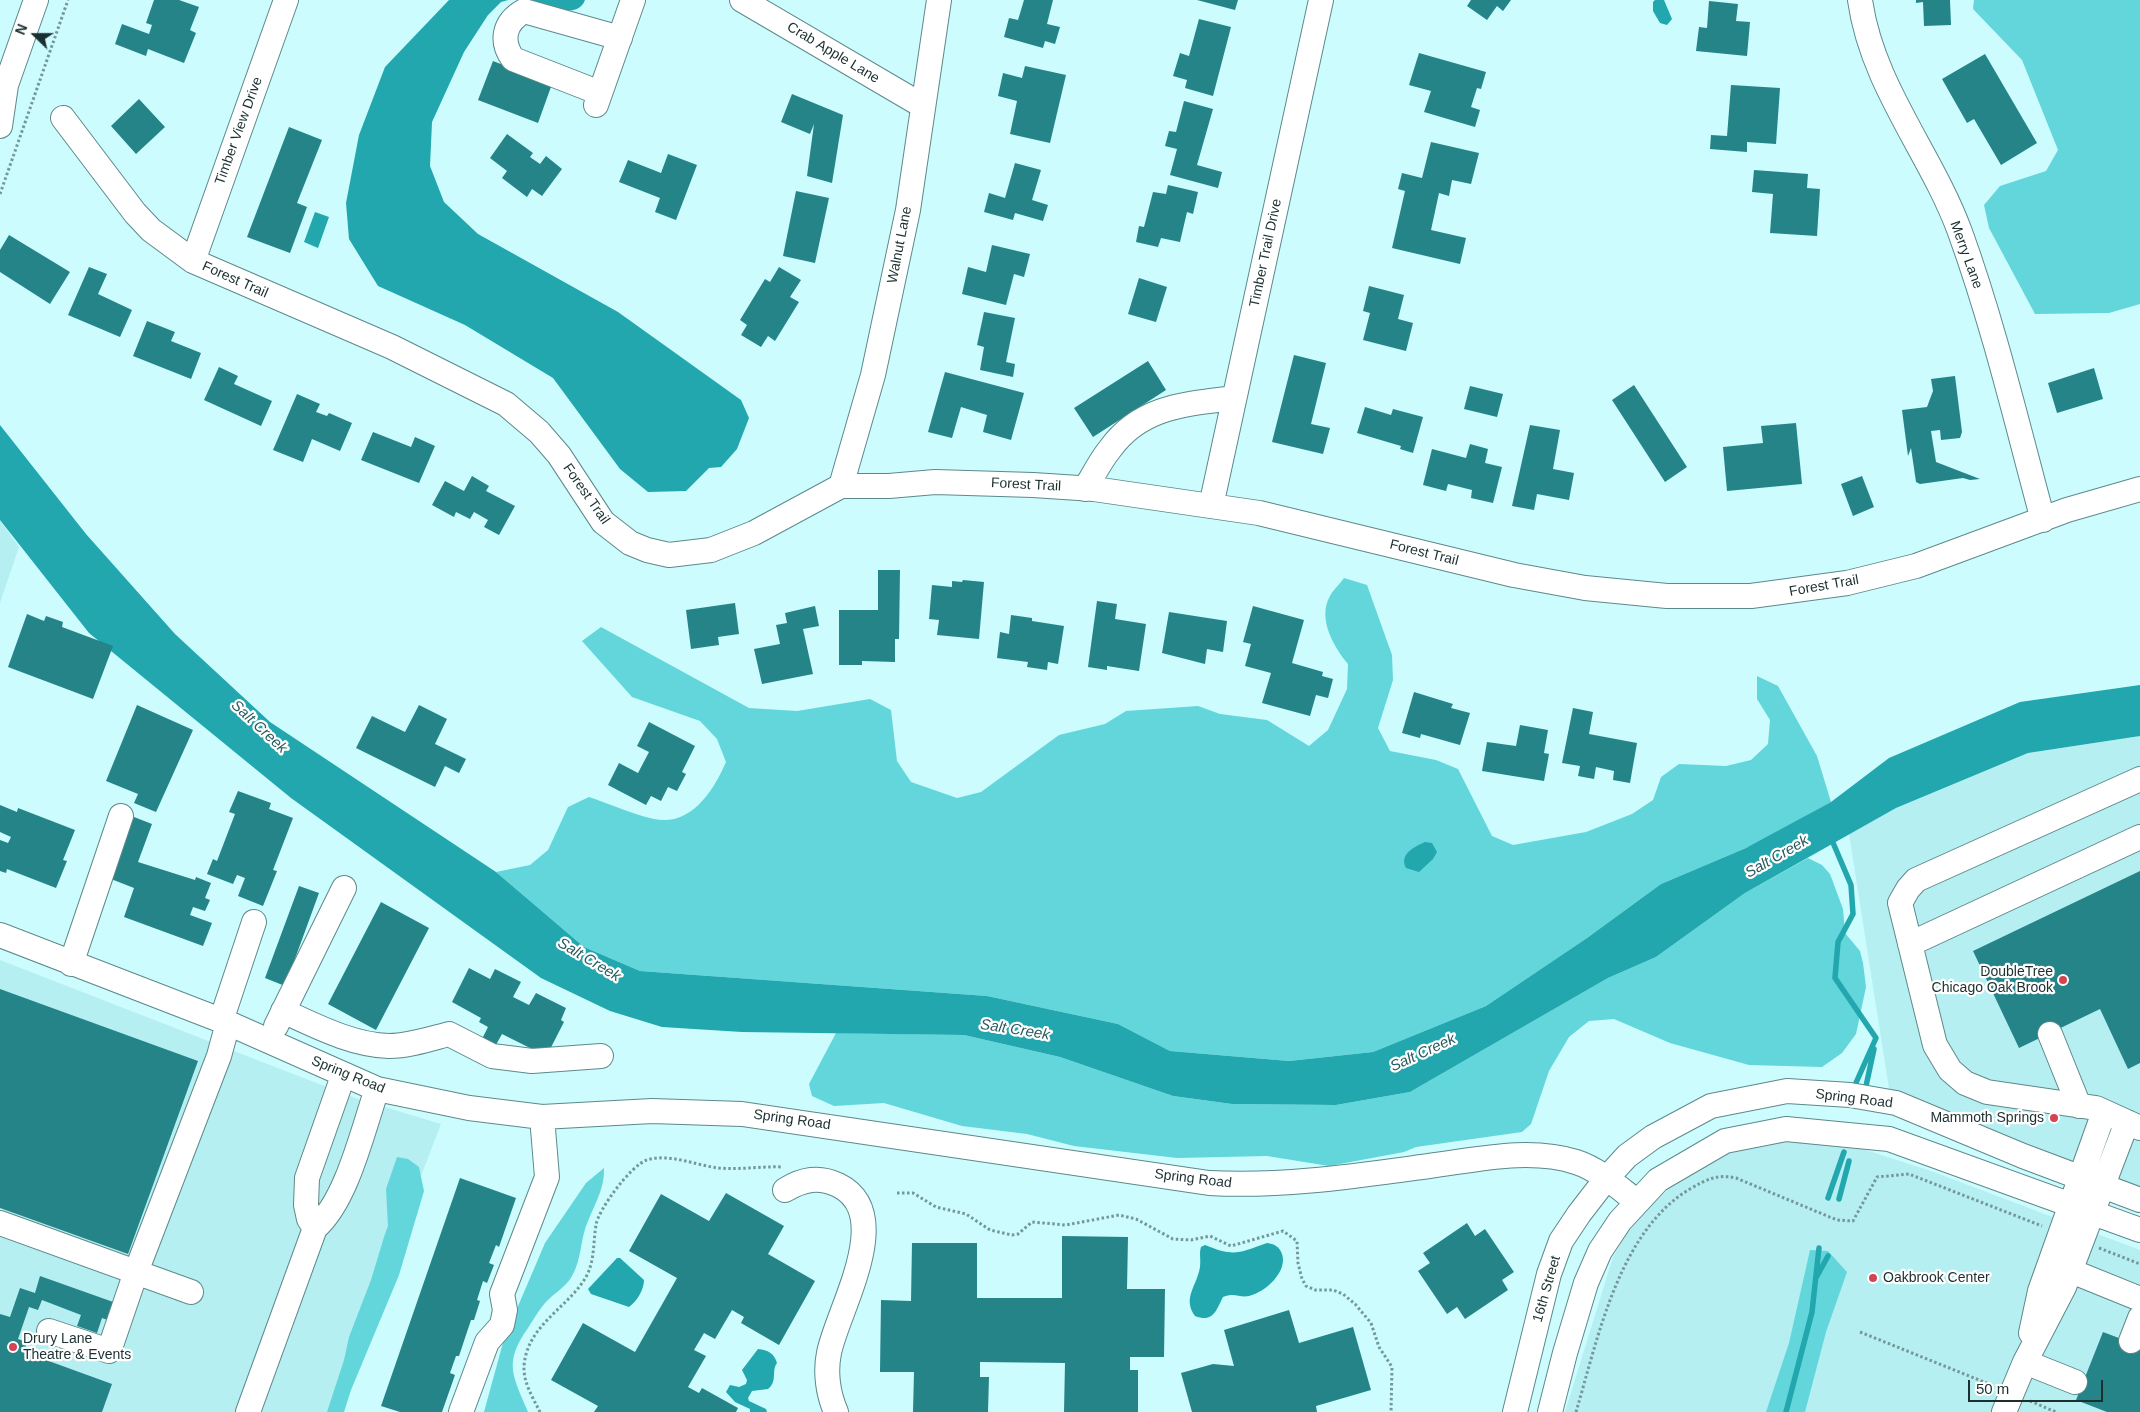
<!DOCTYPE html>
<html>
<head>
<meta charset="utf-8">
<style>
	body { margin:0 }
	#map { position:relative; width:2140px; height:1412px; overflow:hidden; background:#ccfcfe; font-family:Arial,sans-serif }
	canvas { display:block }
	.north { position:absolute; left:10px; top:10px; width:50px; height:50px; -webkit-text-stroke:4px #fff; paint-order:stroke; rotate:292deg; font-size:14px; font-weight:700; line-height:20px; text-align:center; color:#1c2f2f }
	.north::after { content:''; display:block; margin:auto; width:18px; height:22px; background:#1c2f2f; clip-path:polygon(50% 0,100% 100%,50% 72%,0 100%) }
	.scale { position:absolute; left:1968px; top:1380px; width:135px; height:22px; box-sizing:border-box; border:2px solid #1c2f2f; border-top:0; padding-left:6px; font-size:15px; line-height:18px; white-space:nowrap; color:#1c2f2f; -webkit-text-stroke:4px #fff; paint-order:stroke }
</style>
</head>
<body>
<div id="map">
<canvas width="2140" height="1412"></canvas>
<div class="north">N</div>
<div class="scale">50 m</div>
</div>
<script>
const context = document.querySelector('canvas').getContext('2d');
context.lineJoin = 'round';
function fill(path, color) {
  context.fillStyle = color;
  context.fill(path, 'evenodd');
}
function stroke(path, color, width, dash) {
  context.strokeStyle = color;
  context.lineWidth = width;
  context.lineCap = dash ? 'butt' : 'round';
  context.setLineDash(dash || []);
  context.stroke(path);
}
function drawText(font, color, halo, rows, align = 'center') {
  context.font = font + ' Arial,sans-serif';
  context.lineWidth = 4.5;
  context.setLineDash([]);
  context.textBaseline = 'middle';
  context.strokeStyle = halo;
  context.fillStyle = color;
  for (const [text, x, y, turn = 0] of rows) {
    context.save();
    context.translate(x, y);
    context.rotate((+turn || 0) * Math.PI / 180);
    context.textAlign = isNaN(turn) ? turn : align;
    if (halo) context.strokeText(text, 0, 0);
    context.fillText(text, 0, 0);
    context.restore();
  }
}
fill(new Path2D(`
	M0 520 19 547 0 603Z
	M2140 736V1194L1890 1095 1849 834 1896 808 2028 753Z
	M0 960 355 1098 441 1124 330 1412H0Z
	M1789 1140 1847 1144 1931 1171 2140 1250V1412H1565L1613 1257 1627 1233 1647 1208 1681 1178 1723 1154Z`), '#b6eff2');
fill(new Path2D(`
	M1974 0H2140V304L2109 313 2035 314 1989 228 1984 205 2000 186 2046 171 2058 150 2022 60 1973 9Z
	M1344 578 1367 585 1392 655 1393 680 1378 728 1390 751 1436 760 1458 769 1492 836 1513 845 1586 832 1632 814 1653 800 1661 777 1679 764 1726 766 1751 760 1768 744 1770 720 1757 699V676L1778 686 1817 756 1831 802 1753 845 1661 884 1587 938 1486 1006 1373 1052 1289 1061 1170 1051 1118 1024 987 996 640 971 584 947 496 872 530 865 548 850 568 807 589 797C610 804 632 814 654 819 691 827 714 790 726 762L717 739 700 721 632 697 582 641 601 627 749 708 797 711 870 699 891 710 897 761 911 782 957 798 981 792 1059 735 1105 724 1126 711 1198 706 1220 714 1267 720 1309 746 1328 730 1347 689 1348 664C1334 647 1317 619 1330 596 1333 590 1340 584 1344 578Z
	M1808 858 1822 865 1830 874 1843 909 1845 933 1860 951 1863 963 1866 987 1856 1034 1842 1053 1822 1067 1749 1065 1670 1043 1614 1019 1589 1021 1569 1037 1549 1071 1531 1124 1522 1132 1416 1147 1404 1152 1329 1166 1267 1156 1177 1158 1074 1146 1027 1134 962 1126 884 1103 834 1106 812 1096 809 1084 836 1033 964 1035 1060 1057 1173 1096 1232 1104 1336 1105 1410 1092 1608 978 1656 957 1745 893Z
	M397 1157 408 1159 419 1167 424 1191 399 1275 351 1390 344 1412H327L344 1360 349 1337 371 1280 384 1237 388 1226 386 1189Z
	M604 1168C605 1187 595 1204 588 1221 580 1239 582 1259 572 1276 566 1287 554 1293 545 1303 539 1310 533 1320 528 1328 503 1363 513 1376 528 1412H484L504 1339 545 1243 586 1183Z
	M1810 1250 1828 1251 1847 1272 1826 1332 1805 1412H1766L1789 1343Z`), '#62d6db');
fill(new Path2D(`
	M449 0H508L501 2 488 15 464 52 432 122 430 166 444 202 478 234 618 312 741 400 749 418 737 449 721 467 709 468 686 491 648 492 620 469 553 378 465 325 378 286 349 239 346 203 359 135 385 67Z
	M530 0H585C577 21 545 5 530 0Z
	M1655 0H1664L1672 19 1667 25 1660 23 1653 11V2Z
	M315 212 329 217 318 248 304 242Z
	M0 425 86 534 175 634 270 722 496 872 584 947 640 971 987 996 1118 1024 1170 1051 1289 1061 1373 1052 1486 1006 1587 938 1661 884 1746 848 1831 802 1889 758 2020 702 2140 685V736L2028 753 1896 808 1745 893 1656 957 1608 978 1410 1092 1336 1105 1232 1104 1173 1096 1060 1057 964 1035 742 1032 662 1027 610 1011 541 978 291 798 89 633 0 520Z
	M1425 842 1432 843 1437 852 1433 859 1419 872 1406 868C1399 854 1414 847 1425 842Z
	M1267 1243C1274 1244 1279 1246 1282 1254 1288 1271 1266 1292 1249 1296 1239 1298 1235 1292 1223 1297 1216 1311 1213 1323 1195 1316 1182 1298 1197 1286 1200 1267 1201 1259 1199 1253 1201 1247L1205 1245C1234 1257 1239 1253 1267 1243Z
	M617 1258H620L644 1280C644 1290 637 1301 629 1307L591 1294 588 1289Z
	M758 1349C768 1350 774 1353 777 1363 771 1371 778 1381 768 1389L752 1391 748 1398 749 1401 766 1409 767 1412H750V1409L735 1402 726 1392 730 1385 739 1387 746 1384 747 1380 742 1370Z`), '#21a7ad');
stroke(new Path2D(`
	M1831 838 1851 885 1853 914 1838 942 1835 978 1876 1038 1855 1085
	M1866 1086 1874 1049
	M1828 1198 1844 1152
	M1839 1199 1849 1161
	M1817 1276 1828 1256
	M1786 1412 1812 1312 1819 1248`), '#21a7ad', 5.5);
fill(new Path2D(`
	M154 0H179L199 7 190 30 196 33 184 63 148 49 146 56 115 44 122 24 149 34 152 25 146 23Z
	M1024 0H1053L1047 24 1060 27 1055 44 1045 41 1043 48 1004 37 1009 18 1018 20Z
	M1197 0H1238L1235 10Z
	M1471 0H1511L1503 11 1497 6 1487 20 1467 6Z
	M1916 0H1950L1951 25 1924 26 1923 2 1916 3Z
	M1709 1 1738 4 1736 21 1750 22 1747 56 1696 51 1699 27 1707 28Z
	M1199 19 1231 27 1213 96 1185 88 1187 80 1173 76 1180 53 1189 56Z
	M1419 53 1486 72 1481 89 1477 88 1471 107 1480 110 1475 127 1424 112 1431 91 1409 85Z
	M1985 54 2037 143 2001 165 1974 119 1967 123 1942 79Z
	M493 61 552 84 538 123 478 100Z
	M1025 66 1066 75 1050 143 1010 134 1017 101 998 96 1003 73 1022 78Z
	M1731 85 1780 88 1776 144 1747 142V152L1710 149 1711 135 1727 136Z
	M792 94 843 115 832 183 807 176 814 124 810 134 781 122Z
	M139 99 165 127 136 154 111 126Z
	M1184 101 1213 109 1197 165 1222 172 1218 188 1170 175 1177 149 1165 146 1169 131 1176 132Z
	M289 127 322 140 297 203 307 207 290 253 247 237Z
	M507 134 533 153 530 157 540 164 546 156 562 169 542 196 532 189 527 197 502 178 507 171 490 158Z
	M1431 142 1479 153 1471 184 1452 180 1449 196 1439 193 1431 230 1466 238 1460 264 1392 248 1405 191 1398 189 1402 173 1422 178Z
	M668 154 697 165 676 220 655 212 660 198 619 182 628 160 661 173Z
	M1015 163 1041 170 1032 200 1048 205 1043 221 1015 213 1013 220 984 212 989 193 1005 198Z
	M1754 170 1808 174 1807 188 1820 189 1817 236 1770 233 1773 194 1752 192Z
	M1168 185 1198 192 1193 214 1187 212 1180 242 1161 238 1158 247 1136 242 1139 226 1144 227 1153 192 1166 194Z
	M796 191 829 198 815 263 783 256Z
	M9 235 70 272 50 304 0 272V250Z
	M992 245 1030 254 1024 277 1014 274 1006 305 962 294 968 267 986 272Z
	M89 267 107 274 98 294 132 310 120 337 68 315Z
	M779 267 801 280 790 297 799 302 775 341 768 336 761 347 741 335 747 325 740 320 765 279 770 282Z
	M1139 278 1167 287 1156 322 1128 314Z
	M1369 286 1404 295 1398 319 1413 323 1406 351 1363 340 1370 313 1363 311Z
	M984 312 1015 318 1006 362 1015 364 1013 377 980 370 984 347 977 345Z
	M147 321 175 332 171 341 201 353 191 379 133 356Z
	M1294 355 1326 363 1311 424 1330 428 1323 454 1272 442Z
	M1148 361 1166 390 1093 437 1074 408Z
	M219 367 238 376 234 384 272 401 261 426 204 400Z
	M2094 368 2103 399 2057 413 2048 383Z
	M945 372 1024 393 1011 440 983 432 987 415 961 407 952 438 928 432Z
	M1955 376 1962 432 1960 438 1941 440 1940 430 1931 431 1936 462 1980 479 1970 480 1963 478 1920 484 1916 482 1911 448 1908 456 1902 410 1927 407 1933 391 1931 379Z
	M1634 385 1687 467 1665 482 1612 400Z
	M1470 386 1503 394 1497 417 1464 409Z
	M297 394 320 404 316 412 327 416 329 413 352 423 340 451 312 439 303 462 273 450Z
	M1365 407 1391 415 1393 409 1423 417 1413 453 1400 449 1401 446 1357 433Z
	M1796 423 1802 484 1727 491 1723 447 1763 443 1761 426Z
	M1530 425 1560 430 1553 469 1574 473 1569 500 1537 494 1534 510 1512 506Z
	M373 432 411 447 415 437 435 446 419 483 361 460Z
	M1470 444 1488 449 1485 463 1502 467 1493 503 1471 498 1472 490 1448 484 1446 491 1423 485 1432 449 1466 458Z
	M472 476 489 486 486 491 515 506 499 535 484 527 488 520 474 512 470 519 456 512 454 517 432 505 445 481 464 491Z
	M1862 476 1874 507 1853 516 1841 484Z
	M878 570H900L899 639H895V662L862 661V665H839V610H878Z
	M963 580 984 582 979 639 937 635 939 620 929 619 932 585 952 587V581L962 582Z
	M1097 601 1117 604 1115 619 1146 624 1139 671 1107 666V670L1088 667Z
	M735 603 739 634 718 637 719 645 691 649 686 610Z
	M815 606 819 626 803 629 813 674 762 684 754 649 780 644 776 625 787 623 785 613Z
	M1253 606 1304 620 1292 663 1323 672 1322 676 1333 679 1328 698 1316 695 1310 716 1262 703 1271 673 1245 666 1251 644 1243 642Z
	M1169 612 1227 621 1223 652 1207 649 1205 664 1162 653Z
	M27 614 44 621 46 616 63 622 62 627 113 646 93 699 8 667Z
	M1011 615 1032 618V621L1064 626 1058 664 1048 662 1047 670 1027 667 1028 662 997 658 1000 632 1009 634Z
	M1414 692 1453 704 1451 708 1470 713 1460 745 1421 734 1420 738 1402 733Z
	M137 705 193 730 156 812 134 803 138 794 106 781Z
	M419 705 447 719 435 744 466 759 459 773 445 766 435 787 356 748 372 716 405 732Z
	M1573 708 1593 712 1589 734 1637 743 1630 783 1613 780 1614 771 1596 767 1594 779 1578 776 1580 766 1562 763Z
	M649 722 695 746 682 772 686 774 677 791 668 787 661 801 651 796 646 805 608 785 619 763 638 773 649 752 637 746Z
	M1520 725 1548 730 1544 753 1549 754 1544 781 1482 771 1487 742 1516 746Z
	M238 791 271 803 269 809 293 818 273 870 277 871 263 906 238 896 245 878 237 875 233 884 207 874 213 859 217 861 235 814 229 812Z
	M0 805 17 812 18 808 75 830 63 860 67 861 56 888 7 869 6 873 0 871V840L8 843 11 837 0 832Z
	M134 817 152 824 138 862 195 880 196 877 211 883 205 898 210 900 205 911 193 907 190 915 212 923 203 946 124 917 134 888 111 879Z
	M2140 871V1063L2128 1069 2100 1009 2019 1048 1973 951Z
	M299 886 319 893 285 986 265 978Z
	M381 902 429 928 376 1030 328 1004Z
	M469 968 490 979 495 969 521 982 513 997 529 1005 536 993 566 1008 561 1020 564 1022 544 1061 528 1052 530 1048 502 1034 492 1052 479 1045 488 1027 479 1022 481 1018 452 1002Z
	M0 989 198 1061 128 1254 0 1208Z
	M460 1178 516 1198 499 1247 496 1245 489 1263 494 1265 487 1283 483 1281 477 1300 480 1301 474 1320H471L459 1356H456L450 1373 455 1375 442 1412H400L381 1406Z
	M726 1193 784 1226 768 1254 815 1281 779 1345 741 1323 744 1317 732 1310 715 1339 704 1333 694 1350 706 1356 688 1387 699 1393 702 1388 738 1408 736 1412H594L598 1406 551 1380 583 1323 635 1352 677 1278 629 1251 661 1194 709 1221Z
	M1467 1223 1475 1236 1485 1229 1514 1272 1502 1280 1508 1290 1465 1319 1457 1307 1447 1314 1418 1271 1430 1263 1423 1253Z
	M1062 1236 1128 1237 1127 1289H1165L1164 1357H1130V1370H1138V1412H1064L1065 1363 980 1362V1377H989L988 1412H913L914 1372H880L881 1300 911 1301 912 1243H977V1298H1062Z
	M40 1276 116 1303 110 1321 102 1318 97 1333 77 1326 81 1315 42 1300 38 1310 29 1307 18 1339 27 1342 24 1352 112 1384 102 1412H0V1314L10 1317 20 1288 35 1293Z
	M1289 1310 1299 1343 1353 1327 1371 1390 1316 1406 1317 1412H1192L1181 1373 1213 1364 1234 1366 1224 1330Z
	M2103 1332 2140 1346V1412H2107L2076 1400Z`), '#248488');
const minor = new Path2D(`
	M742 0 923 106
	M1860 0C1872 86 1931 153 1960 232 1994 326 2017 424 2043 520
	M600 93 513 59C500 41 504 22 524 11L620 38
	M596 105 633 0
	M63 118 135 213 151 230 193 261 392 347 506 404 539 432 559 455 603 522 630 543 647 550 669 555 711 550 754 533 841 486H889L935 482 1033 485 1094 489 1259 513 1514 575 1585 588 1667 596H1751L1847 583 1916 566 2067 510 2140 489
	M0 126 6 85 36 0
	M193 261 286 0
	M841 486 873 375 908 210 939 0
	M1085 489C1093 476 1100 461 1110 449 1141 406 1186 404 1234 398
	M1211 506 1321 0
	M2140 779 1916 880 1908 889 1900 903 1935 1045 1950 1070 1965 1083 1987 1092 2096 1108 2140 1128
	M0 935 228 1023 377 1089 469 1108 542 1117 652 1111 742 1114 1209 1183C1283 1187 1355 1176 1429 1166 1476 1160 1529 1147 1576 1162 1598 1169 1618 1187 1636 1201
	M1910 944 2140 837
	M71 964 121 816
	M283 1011C316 1026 352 1045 389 1046 409 1046 430 1039 449 1034L492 1056 532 1061 601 1056
	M221 1021 254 922
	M276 1026 344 888
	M2050 1034 2079 1106
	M785 1190C803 1179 819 1176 838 1185 897 1214 837 1311 829 1353 825 1372 828 1394 836 1412
	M0 1223 191 1292
	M315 1228 309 1219 306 1205 307 1178 343 1076
	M2071 1271 2140 1299
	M49 1331 109 1351 136 1272 219 1056 228 1023
	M2031 1333 2040 1291 2104 1112
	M2131 1341 2140 1318
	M2025 1362 2075 1382
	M248 1412 315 1228C347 1201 363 1129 377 1089
	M461 1412 487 1342 502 1325 505 1310 502 1294 547 1177 542 1117
	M1515 1412 1549 1274 1561 1241 1579 1214 1606 1179 1627 1156 1653 1137 1711 1106 1787 1091 1850 1095 1896 1103 2023 1156 2140 1200
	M1550 1412 1565 1353 1586 1283 1600 1251 1620 1221 1658 1180 1725 1141 1786 1129 1889 1139 2140 1230
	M2004 1412 2025 1362 2064 1287 2127 1122`);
stroke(minor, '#5d898b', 26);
stroke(new Path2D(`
	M0 194 68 0
	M897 1193H913L936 1207 966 1214 990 1230 1012 1235 1018 1234 1032 1222 1066 1225 1119 1215 1136 1219 1173 1239 1191 1240 1210 1236 1231 1246 1283 1231 1297 1241 1298 1263 1302 1279 1306 1286 1315 1290H1333L1343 1294 1355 1304 1371 1323 1379 1347 1392 1367 1391 1412
	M2099 1248 2140 1264
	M1860 1332 1994 1386
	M2030 1401 2056 1412
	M540 1412C533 1398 523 1382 524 1366 527 1325 568 1308 586 1277 595 1260 593 1243 596 1225 598 1210 631 1165 647 1160 669 1153 695 1165 718 1168 740 1170 761 1166 783 1167
	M1576 1412C1598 1338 1619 1231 1690 1189 1707 1179 1717 1174 1736 1178L1837 1220 1853 1221 1877 1177 1909 1174 2042 1226`), '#759798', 3, [2.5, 2.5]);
stroke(minor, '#fff', 24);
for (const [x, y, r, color] of [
	[2063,980,5,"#d44351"],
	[2054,1118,5,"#d44351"],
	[1873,1278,5,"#d44351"],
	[13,1347,5,"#d44351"]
]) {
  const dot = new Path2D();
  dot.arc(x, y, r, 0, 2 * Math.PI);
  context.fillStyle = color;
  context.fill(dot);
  stroke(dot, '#fff', 2);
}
drawText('14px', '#1c2f2f', '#fff', [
	["Crab Apple Lane",833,53,31],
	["Timber View Drive",239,131,-70],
	["Walnut Lane",900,245,-79],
	["Timber Trail Drive",1266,253,-78],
	["Merry Lane",1966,255,70],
	["Forest Trail",235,280,24],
	["Forest Trail",1026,485,3],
	["Forest Trail",586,494,55],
	["Forest Trail",1424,553,14],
	["Forest Trail",1824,586,-10],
	["Spring Road",348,1075,22],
	["Spring Road",1854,1099,7],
	["Spring Road",792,1120,8],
	["Spring Road",1193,1179,7],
	["16th Street",1547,1289,-74]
]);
drawText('14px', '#1c2f2f', '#fff', [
	["DoubleTree",2053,972],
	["Chicago Oak Brook",2053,988],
	["Mammoth Springs",2044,1118],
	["Oakbrook Center",1883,1278,"left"],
	["Drury Lane",23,1339,"left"],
	["Theatre & Events",23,1355,"left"]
], 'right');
drawText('italic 15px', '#285b5e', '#fff', [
	["Salt Creek",259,727,43],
	["Salt Creek",1777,857,-30],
	["Salt Creek",589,960,31],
	["Salt Creek",1015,1030,9],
	["Salt Creek",1423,1053,-25]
]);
</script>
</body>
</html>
